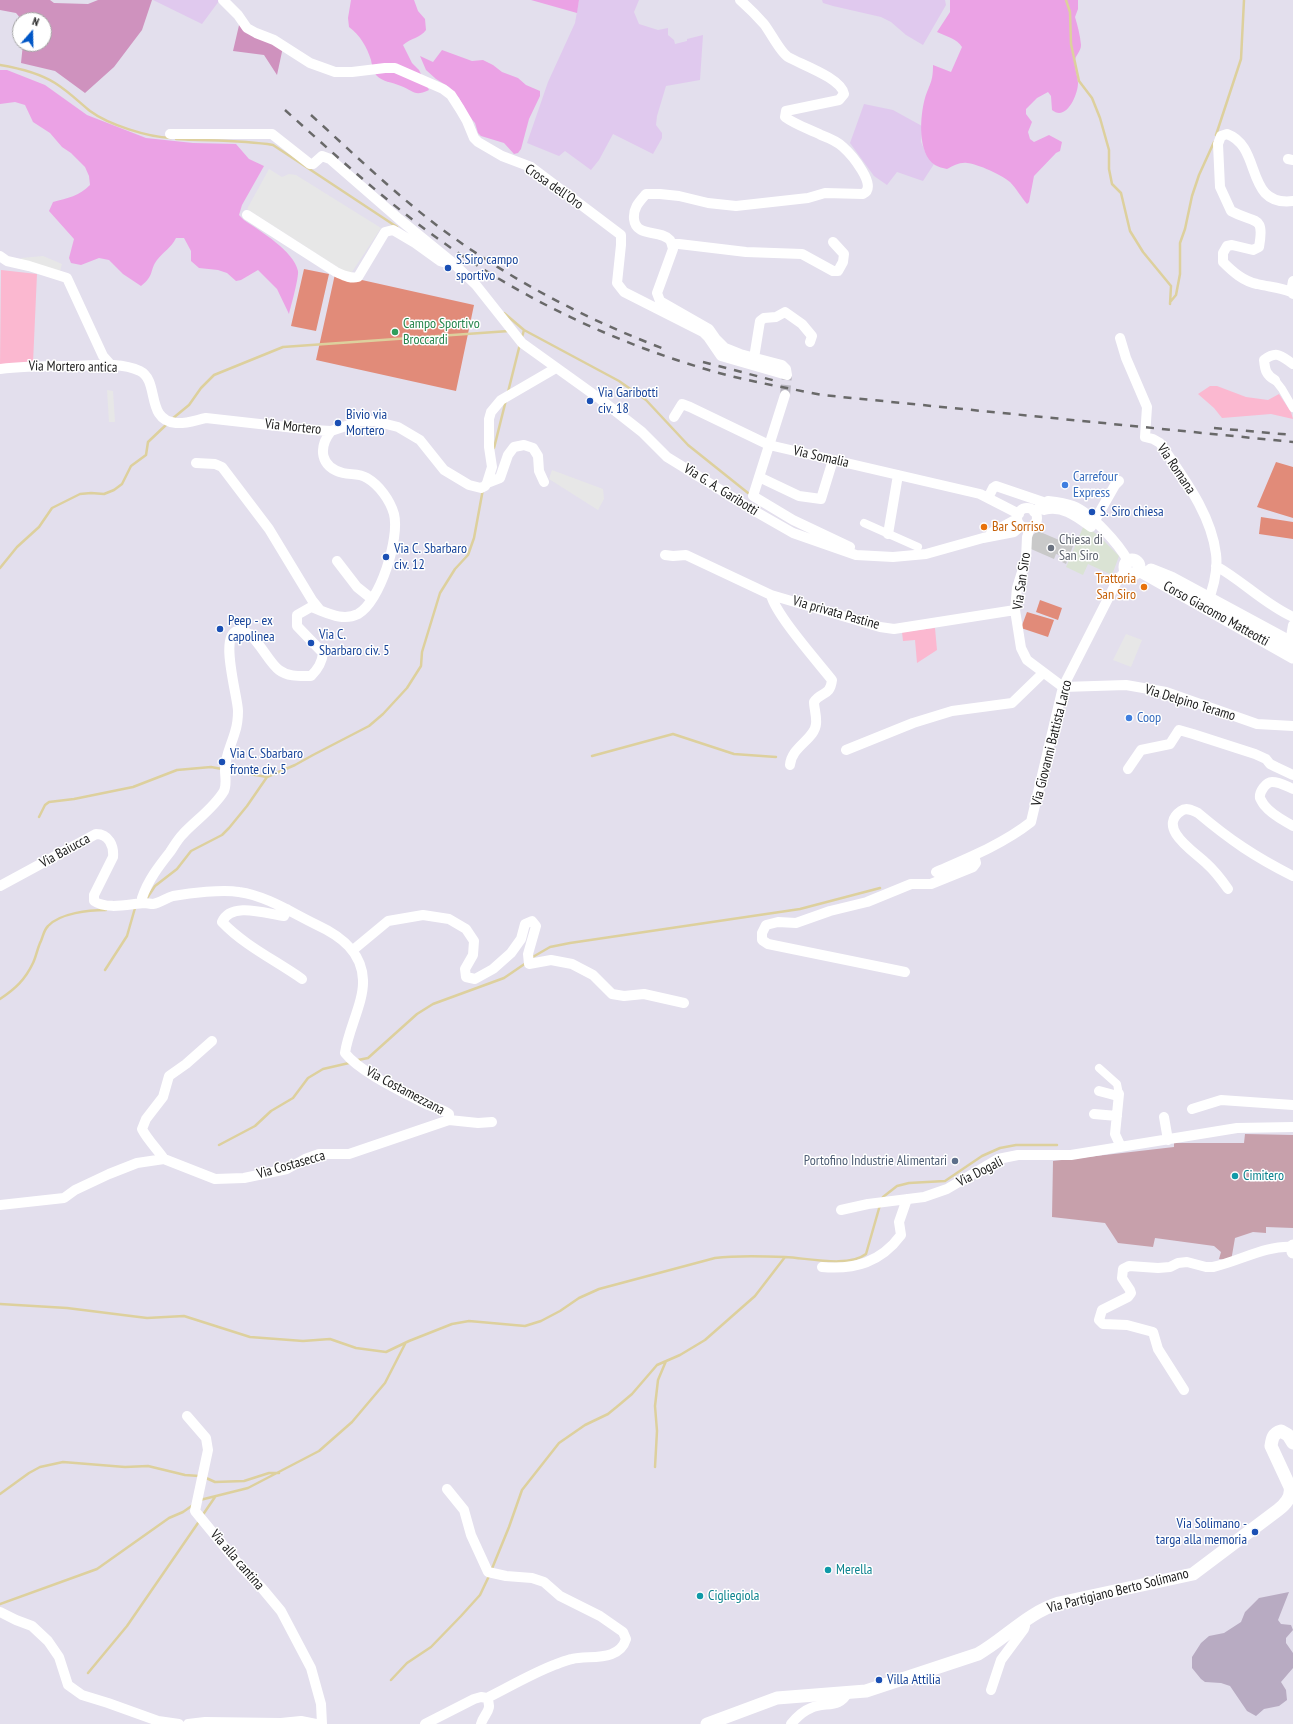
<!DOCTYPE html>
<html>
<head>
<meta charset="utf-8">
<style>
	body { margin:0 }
	#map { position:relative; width:1293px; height:1724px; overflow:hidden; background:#e3dfed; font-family:"PT Sans Narrow",sans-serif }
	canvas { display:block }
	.north { position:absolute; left:12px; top:12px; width:40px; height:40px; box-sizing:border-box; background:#fff; border:1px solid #a4a4a4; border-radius:50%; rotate:20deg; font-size:11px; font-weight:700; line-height:16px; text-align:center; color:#1b1b1b }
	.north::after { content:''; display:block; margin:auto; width:14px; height:18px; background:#0056c6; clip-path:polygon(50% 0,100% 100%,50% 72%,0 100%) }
</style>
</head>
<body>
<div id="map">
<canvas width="1293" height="1724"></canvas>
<div class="north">N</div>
</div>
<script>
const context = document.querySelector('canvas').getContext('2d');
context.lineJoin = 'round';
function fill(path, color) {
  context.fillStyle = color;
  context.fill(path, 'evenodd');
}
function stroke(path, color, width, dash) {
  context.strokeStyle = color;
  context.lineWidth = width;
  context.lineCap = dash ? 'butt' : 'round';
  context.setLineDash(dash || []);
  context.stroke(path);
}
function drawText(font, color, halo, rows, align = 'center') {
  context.font = font + ' "PT Sans Narrow",sans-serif';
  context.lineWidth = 3;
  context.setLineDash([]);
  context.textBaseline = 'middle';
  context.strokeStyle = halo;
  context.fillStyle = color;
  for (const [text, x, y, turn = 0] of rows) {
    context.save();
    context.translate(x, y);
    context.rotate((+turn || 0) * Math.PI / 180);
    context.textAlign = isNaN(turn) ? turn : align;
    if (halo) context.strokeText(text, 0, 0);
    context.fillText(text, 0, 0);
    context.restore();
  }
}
fill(new Path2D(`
	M1038 531 1073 546 1066 564 1062 562 1064 557 1059 555 1056 554 1054 559 1031 549 1030 537Z`), '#c9c9c9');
fill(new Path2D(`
	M1289 1592 1278 1620 1281 1624 1291 1625 1293 1630 1286 1638V1643L1293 1653V1668L1281 1682 1286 1690 1287 1700 1279 1706 1264 1709 1256 1716 1247 1711 1230 1686 1221 1683 1205 1682 1201 1679 1192 1668V1657L1201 1643 1209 1636 1224 1633 1241 1622 1245 1612 1259 1598Z`), '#b8abc2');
fill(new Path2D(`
	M153 0H218L219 1 202 24Z
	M579 0H639L634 12 639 24 658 30 668 28V35L674 40 675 44 687 41V39L703 35 700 80 666 86 657 116 656 125 662 133V138L653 154 613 134 599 160 591 170 565 151 559 156 527 143 548 82 575 23Z
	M822 0H945L946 5 923 45 906 35 891 22 881 17 833 6 823 3Z
	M864 104 893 110 922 126 921 142 925 151 934 164 923 181 897 172 887 185 874 176 850 143Z`), '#e0c9ee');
fill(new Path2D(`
	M351 0H414L418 11 425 19 426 30C420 38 411 38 403 45L412 63 419 70 429 90C414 97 414 91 401 86 392 82 382 82 376 75 373 71 372 65 371 60 367 47 360 35 349 27L348 18Z
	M531 0H579L577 13Z
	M950 0H1078V9L1075 17C1078 27 1080 35 1081 45 1081 52 1075 55 1075 61 1074 68 1078 76 1078 83 1078 95 1066 122 1052 110L1051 96 1048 92 1037 98 1026 109V114L1032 122 1028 132 1030 139 1034 142 1049 135 1062 142 1060 151 1056 153 1034 176 1029 202 1027 204C1021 197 1016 188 1010 182 1002 175 978 164 967 163 960 162 953 166 947 169 943 168 938 167 935 165 917 153 920 116 925 98 930 83 933 82 933 65L951 72 962 47C957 39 946 36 937 32L950 12Z
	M442 50 472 61 483 60 493 65 502 72 518 78 526 85 540 91V96L529 119 521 149 518 153 514 154 504 143 481 136 478 133 475 123 468 115 459 98 449 87 436 79 426 70 420 56 433 62Z
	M0 70H7L45 85 87 115 146 138 193 143 236 144 249 159 264 166 242 205 239 215 244 220C260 231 294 251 298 271 299 277 291 306 289 314L277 289 258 270 241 280 236 281 227 273 218 270 199 268 191 261V251L184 238H176C171 248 164 251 157 260 149 271 155 275 141 286L123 274 109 260 99 258 81 265 71 263 69 258 74 239 49 211 53 202C68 198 79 196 90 185L89 176 85 167 71 153 62 147 50 133 33 122 25 105 15 102 0 104Z`), '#eba2e5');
fill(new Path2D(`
	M0 0H50L54 3 88 4 98 0H152L142 30 114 67 85 93 55 71 21 63 23 44H44V20H22L16 13 0 10Z
	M240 21 283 47 277 75 264 55 233 51Z`), '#cf92be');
fill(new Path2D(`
	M1245 1134 1293 1135V1228L1266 1227V1233L1253 1232 1235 1238 1231 1261 1219 1259 1221 1252 1214 1246 1155 1238 1153 1247 1118 1243 1105 1223 1052 1217 1053 1161 1174 1147V1143H1244Z`), '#c7a0ab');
fill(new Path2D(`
	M1 270 37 274 33 363 0 366Z
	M1210 386H1217L1246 397 1268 400 1279 394 1291 412 1293 419 1271 414 1222 418 1214 408 1198 394Z
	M935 628 937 650 917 663 915 640 903 641 902 632Z`), '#fbb8d0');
fill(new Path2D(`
	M304 269 329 274 316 331 291 326Z
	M335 274 474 305 456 391 316 360Z
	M1276 462 1293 467V518L1257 507Z
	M1261 517 1293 522V539L1259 534Z
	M1040 600 1062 608 1058 620 1036 612Z
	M1027 612 1054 620 1048 637 1021 628Z`), '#e18b79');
fill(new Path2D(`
	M269 169 282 177 289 174 296 175 381 228 350 275 247 209Z
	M43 256 62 264 60 271 22 262 21 258Z
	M107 390 113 391 115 422H109Z
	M552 470 603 489 604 499 598 510 549 479Z
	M1126 634 1142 640 1131 667 1113 660Z`), '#e7e7e7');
fill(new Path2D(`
	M1084 525 1099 536 1119 556 1112 575 1088 564 1083 575 1066 567Z`), '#dae3d4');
stroke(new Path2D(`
	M1066 0 1070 12 1071 44 1079 81 1092 98 1100 118 1109 150V169L1112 184 1121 193 1130 231 1143 252 1171 286 1170 304
	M0 65C18 68 39 73 55 83 68 91 79 102 90 111 109 125 148 137 171 138
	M1216 135 1241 59 1244 0
	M176 139C208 141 241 140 273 145L397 227
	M1171 301 1176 295 1180 274V243L1185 229 1192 196 1199 175 1214 142
	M504 313 524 330 619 381 646 400 688 445 748 493
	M522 337 524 330
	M508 392 520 344
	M172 419 189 405 201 388 214 375 283 347 509 331
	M494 448 506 400
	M0 568 17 547 39 527 52 508 80 494 91 493 104 494 114 490 122 484 131 466 146 455 148 442 167 424
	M592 756 673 734 734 754 776 757
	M227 770 267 777
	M39 817 45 805 49 802 74 799 133 787 177 770 211 767 222 769
	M147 898 155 886 177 869 191 851 222 835 229 828 247 806 267 777 295 765 313 755 369 726 383 714 407 688 421 666 422 652 440 593 455 569 468 555 474 538 483 489
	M531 958 550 947 570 943 800 909 880 888
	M105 970 127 936 135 908
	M0 999C15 989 25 980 33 963 36 957 37 950 40 943 43 938 43 931 48 926 60 913 89 910 106 910
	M358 1060 368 1058 417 1014 433 1004 504 978 526 963
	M219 1145 255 1126 271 1111 293 1098 308 1078 323 1069 349 1063
	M882 1200 883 1197 897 1186 909 1183 945 1181 982 1156 1000 1148 1016 1145H1057
	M0 1304 67 1308 147 1318 184 1316 250 1337 303 1341 330 1339 356 1348 386 1352 409 1341 452 1324 469 1321 525 1326 541 1321 560 1311 579 1298 599 1289 715 1258C738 1255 762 1256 785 1257 808 1258 848 1268 866 1254L880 1205
	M655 1467 657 1431 655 1406 658 1380 666 1361
	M204 1477 215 1482 244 1481 269 1473H279
	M0 1494 29 1473 40 1467 63 1462 125 1467 148 1466 185 1475 199 1476
	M200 1500 248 1488 319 1451 352 1422 385 1383 405 1344
	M202 1516 215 1497
	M491 1571 509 1527 522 1490 559 1443 585 1425 608 1414 619 1405 632 1394 657 1365 680 1355 705 1340 755 1296 785 1257
	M0 1604 97 1569 169 1518 183 1512 193 1505
	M88 1673 127 1626 200 1520
	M391 1680 407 1663 431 1647 461 1616 480 1595 489 1576`), '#ddd09d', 2.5);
stroke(new Path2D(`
	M785 395 787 375`), '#bbb8c3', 10, [10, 5]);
stroke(new Path2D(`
	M1275 380 1282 389 1293 408
	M864 523 918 547
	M1099 1068 1117 1084 1119 1094`), '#fff', 8);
stroke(new Path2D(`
	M223 0 238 15 247 28 256 33 274 40 310 63 335 72H352L385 68H395L443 89 451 95 460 109 467 121 474 138 478 142 502 156 531 167 621 235V245L617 283 624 292 703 332 708 337 721 356 787 375
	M740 0C749 8 757 16 764 24 771 33 780 52 788 57 802 65 841 78 844 94L839 100 786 111 785 117C796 125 809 129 821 135 829 138 837 141 843 147 851 154 879 187 863 194L825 193 808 198 736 206 708 203 679 196 660 194H646C639 202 633 208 634 219 636 238 660 229 670 240 672 243 672 246 673 249L657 293 660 301 709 329 716 339 725 348 740 354 782 365 786 369 787 375
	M170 134H272L310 164H313L322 156 330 159 399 219 453 263 476 285 522 343 600 399 642 432 667 457 758 513 793 533 856 555 893 557 926 554 983 538 1014 532 1021 526
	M1288 159 1293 160
	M247 215 336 272C343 275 350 279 358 277L385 232 393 230 415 243 440 261 443 262
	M672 244H679L746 252 802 254 833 271H838L843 262 844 254 833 242
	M0 256 7 261 29 266 67 278 103 356 111 365
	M1293 281 1291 292 1293 294
	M1291 292C1280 287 1269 287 1257 284 1243 281 1233 272 1223 262V253L1227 246 1232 245 1253 250 1259 247C1265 214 1255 224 1231 211L1220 187 1218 144 1221 136 1227 134C1263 147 1244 207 1293 201
	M1120 338 1126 358 1147 407 1145 437 1153 439 1160 443C1182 476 1211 513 1216 554 1218 570 1213 589 1207 604
	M754 358 760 321 764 318 776 317 785 312 802 324 812 336 810 342
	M0 369C22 366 45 366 67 366 90 366 119 361 140 371 160 381 145 420 176 423 186 424 196 420 206 418L313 430 331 431 361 421H374L398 427 420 440 444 470 469 485 481 488 485 486 487 483 492 467 489 447V419L491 412 501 400 556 368
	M1275 380C1266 375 1265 370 1264 360 1277 350 1281 356 1293 364
	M785 395 753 496 793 520 850 547
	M674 417 682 404 690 407 769 445 980 494 1019 514
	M196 463 215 464 222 467 269 529 312 600 320 610
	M759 477 799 496 821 499 833 460
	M487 483 500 478 508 455 514 447 524 445 533 448 538 456 539 471 544 482
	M988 498 993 488 996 486 1046 503
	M1017 518a10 10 0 1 1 20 0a10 10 0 1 1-20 0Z
	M1044 510C1062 505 1076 516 1091 527
	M1034 512 1048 501C1057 502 1065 503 1073 506 1091 513 1119 544 1128 561
	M1094 522 1115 485 1119 481
	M1030 528 1027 537 1026 559 1017 588 1015 610 1021 648 1027 660 1063 687 1126 685 1166 692 1257 724 1293 726
	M991 533 1017 519
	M888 534 898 475
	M665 555 673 556 686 555 771 595 880 627 894 629 1015 610
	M337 561 357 587 372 599
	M1216 566C1243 581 1264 604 1293 617
	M771 595C776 615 817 661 832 680 830 697 821 691 814 702 814 708 817 717 816 724 815 739 791 747 790 765
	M1290 642 1293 625
	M846 750 913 723 952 711 1012 703 1043 673
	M1128 769 1141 750 1170 744 1179 730 1193 734 1255 754 1266 759 1270 764 1276 767 1293 775
	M1293 789C1286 786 1280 782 1272 782 1266 782 1259 792 1260 798 1261 800 1263 804 1265 806 1272 815 1283 820 1293 826
	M936 872C968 858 1003 844 1031 822L1063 687 1118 579 1126 571
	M0 886 96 834C109 834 114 846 113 857L94 895V901C107 910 129 904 144 903 147 903 150 904 153 904 160 903 166 898 173 896 190 893 223 889 239 892 267 896 292 913 317 925 341 936 362 952 363 980 364 1002 348 1030 345 1053 360 1072 401 1091 424 1103 432 1107 441 1108 449 1114V1120
	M1228 889C1221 879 1215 871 1206 863 1195 852 1156 828 1181 811 1186 807 1192 810 1198 813 1230 840 1255 857 1293 876
	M144 903 142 898C148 880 159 866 170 852 174 846 178 839 183 834 196 820 214 808 224 791 227 784 225 777 225 770 225 756 231 746 235 732 237 726 238 718 238 711 238 697 219 636 237 631 253 626 267 662 279 670 288 677 300 676 311 676 318 669 322 663 323 653L297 626V615L311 607C326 612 342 622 358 614 380 602 400 538 394 514 390 500 379 485 367 478 359 473 351 475 343 473 320 467 318 448 331 431
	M287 909 284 916C267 914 231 901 222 922 245 946 275 960 302 979
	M353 950 388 921 423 915 449 919 466 929 474 941 473 955 465 969 466 977 475 979 493 969 511 953 521 939 525 924 532 921 536 926 528 954 529 964 551 960 572 964 593 975 612 994 624 996 644 994 684 1003
	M905 972 768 944 762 940V933L766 925 778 922 796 923 830 911 867 902 911 884H931L973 867 976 863 974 855
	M1099 1091 1114 1095 1119 1094 1115 1134 1121 1147
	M1192 1109 1221 1100 1293 1105
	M1094 1114 1117 1116
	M1164 1117 1168 1140
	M164 1159C157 1149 147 1139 142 1129L146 1119 163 1097 169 1076 186 1064 212 1041
	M0 1205 64 1198 75 1190 109 1174 137 1163 164 1159 215 1179 244 1178 287 1169 305 1159 319 1154H349L449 1120 478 1123 492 1122
	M841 1210 868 1204 924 1197 947 1189 998 1159 1018 1155H1071L1237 1128 1293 1127
	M822 1267C855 1270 881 1262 901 1235L899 1222 907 1199
	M1184 1390 1158 1349 1153 1332 1127 1325 1103 1324 1099 1320 1102 1310 1128 1297 1131 1293 1130 1290 1122 1278 1123 1269 1129 1266 1158 1268 1170 1267 1178 1263 1187 1262 1206 1267H1213C1240 1261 1266 1245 1293 1247
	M187 1416 206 1438 208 1450 195 1511 241 1567 261 1587 281 1611 311 1668 321 1704 322 1724
	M0 1612 16 1620 32 1626 48 1641 59 1657 68 1685 82 1695 108 1703 158 1721 179 1724
	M991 1690 1001 1660 1024 1629 1025 1626 1023 1622
	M188 1724 205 1722 281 1723 301 1721 316 1724
	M425 1724 474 1699 481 1697 487 1698C509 1687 531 1674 554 1665 560 1663 566 1660 572 1659 590 1655 619 1662 626 1639L623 1632 600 1616 560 1596 544 1582 532 1578 506 1576 488 1572 471 1535 464 1510 447 1489
	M481 1724C484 1713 493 1711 487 1698
	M791 1724C796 1718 803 1711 811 1708 824 1702 841 1708 847 1693`), '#fff', 10);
stroke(new Path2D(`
	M1125 567a7 7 0 1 1 14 0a7 7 0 1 1-14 0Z
	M1139 570 1293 657
	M1151 570 1171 578 1293 644
	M1293 1246V1252
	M707 1724 777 1698 866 1691 978 1654C1006 1638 1027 1613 1059 1603L1193 1574 1278 1510C1286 1504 1292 1497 1290 1487L1271 1446C1272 1439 1273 1433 1281 1431L1288 1435 1293 1443`), '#fff', 13);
stroke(new Path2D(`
	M285 110C334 154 383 199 437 238 521 299 619 345 719 373 753 382 787 388 822 395L1293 442
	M311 115C354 154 396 195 443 230 511 280 587 320 667 350
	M703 362 776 381
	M1214 428 1293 435`), '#696969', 2.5, [8, 8]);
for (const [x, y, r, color] of [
	[448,268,4,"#1a4fb4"],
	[395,332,4,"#2e9e5b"],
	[590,401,4,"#1a4fb4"],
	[338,423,4,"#1a4fb4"],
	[1065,485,4,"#3f7fe0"],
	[1092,512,4,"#1a4fb4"],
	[984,527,4,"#e8710a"],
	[1051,548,4,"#6b7280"],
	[386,557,4,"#1a4fb4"],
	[1144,587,4,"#e8710a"],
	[220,629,4,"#1a4fb4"],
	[311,643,4,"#1a4fb4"],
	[1129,718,4,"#3f7fe0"],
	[222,762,4,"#1a4fb4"],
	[955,1161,4,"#5c6f8a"],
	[1235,1176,4,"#0f9aa8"],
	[1255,1532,4,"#1a4fb4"],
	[828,1570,4,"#0f9aa8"],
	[700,1596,4,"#0f9aa8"],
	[879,1680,4,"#1a4fb4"]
]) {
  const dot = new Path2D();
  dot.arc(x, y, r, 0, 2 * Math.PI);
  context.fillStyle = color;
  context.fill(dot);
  stroke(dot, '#fff', 1.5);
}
drawText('14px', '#1b1b1b', '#fff', [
	["Crosa dell'Oro",554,187,35],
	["Via Mortero antica",73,367,1],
	["Via Mortero",293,427,6],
	["Via Somalia",821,457,13],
	["Via Romana",1176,469,56],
	["Via G. A. Garibotti",721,490,32],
	["Via San Siro",1022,581,-82],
	["Via privata Pastine",836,613,16],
	["Corso Giacomo Matteotti",1216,614,29],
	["Via Delpino Teramo",1190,703,17],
	["Via Giovanni Battista Larco",1052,743,-76],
	["Via Baiucca",65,851,-29],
	["Via Costamezzana",405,1091,28],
	["Via Costasecca",291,1165,-16],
	["Via Dogali",980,1172,-27],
	["Via alla cantina",237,1560,49],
	["Via Partigiano Berto Solimano",1118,1591,-14]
]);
drawText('14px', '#164399', '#fff', [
	["S.Siro campo",456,260],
	["sportivo",456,276],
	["Via Garibotti",598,393],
	["civ. 18",598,409],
	["Bivio via",346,415],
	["Mortero",346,431],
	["S. Siro chiesa",1100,512],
	["Via C. Sbarbaro",394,549],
	["civ. 12",394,565],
	["Peep - ex",228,621],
	["capolinea",228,637],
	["Via C.",319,635],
	["Sbarbaro civ. 5",319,651],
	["Via C. Sbarbaro",230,754],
	["fronte civ. 5",230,770],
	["Via Solimano -",1247,1524,"right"],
	["targa alla memoria",1247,1540,"right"],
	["Villa Attilia",887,1680]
], 'left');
drawText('14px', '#27864d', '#fff', [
	["Campo Sportivo",403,324],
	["Broccardi",403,340]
], 'left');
drawText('14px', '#366cbe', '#fff', [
	["Carrefour",1073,477],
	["Express",1073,493],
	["Coop",1137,718]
], 'left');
drawText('14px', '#c56008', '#fff', [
	["Bar Sorriso",992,527],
	["Trattoria",1136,579,"right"],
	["San Siro",1136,595,"right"]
], 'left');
drawText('14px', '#5b616d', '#fff', [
	["Chiesa di",1059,540],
	["San Siro",1059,556]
], 'left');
drawText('14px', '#4e5e75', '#fff', [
	["Portofino Industrie Alimentari",947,1161]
], 'right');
drawText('14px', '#0d838f', '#fff', [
	["Cimitero",1243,1176],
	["Merella",836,1570],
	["Cigliegiola",708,1596]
], 'left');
</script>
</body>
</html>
